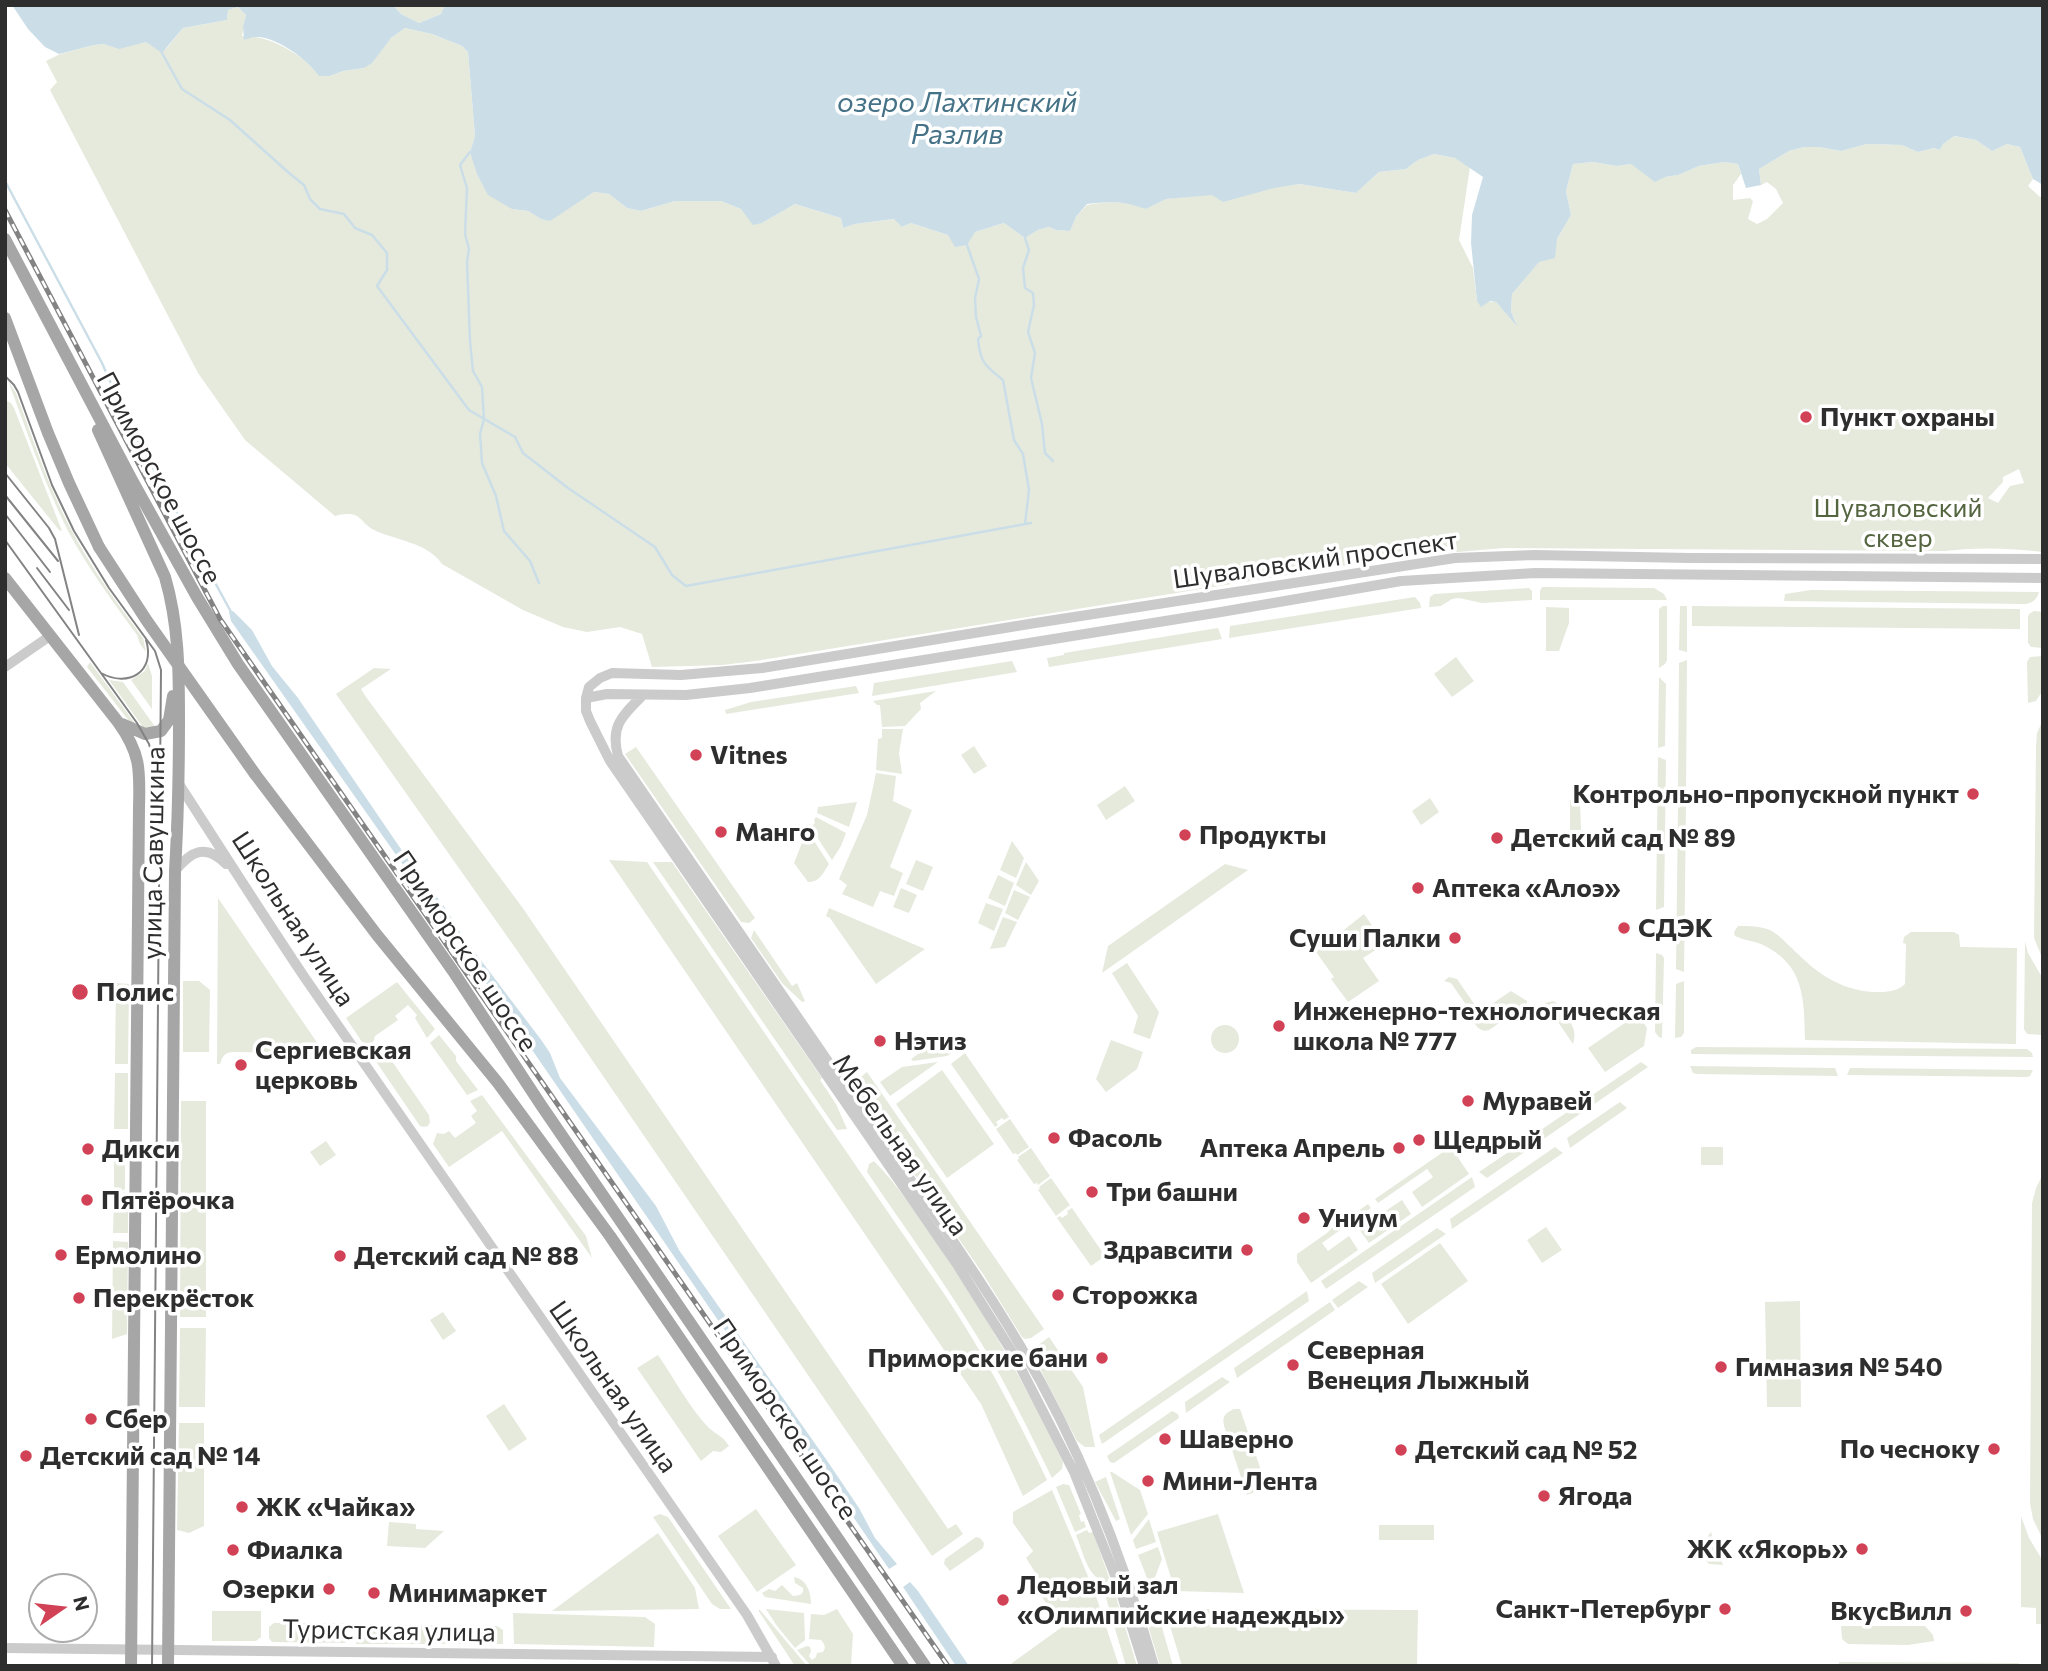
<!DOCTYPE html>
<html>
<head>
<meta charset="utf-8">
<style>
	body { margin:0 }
	#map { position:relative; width:2048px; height:1671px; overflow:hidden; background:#fff; font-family:Commissioner,sans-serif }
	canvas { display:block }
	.frame { position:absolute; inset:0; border:7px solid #2e2e2e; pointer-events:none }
	.north { position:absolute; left:28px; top:1573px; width:70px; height:70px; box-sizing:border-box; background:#fff; border:2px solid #ababab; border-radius:50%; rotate:76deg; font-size:19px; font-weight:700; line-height:28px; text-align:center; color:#2e2e2e }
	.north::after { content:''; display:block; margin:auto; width:24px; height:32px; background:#d24256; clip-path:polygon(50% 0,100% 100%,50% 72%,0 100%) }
</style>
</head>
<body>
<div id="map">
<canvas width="2048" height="1671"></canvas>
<div class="frame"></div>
<div class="north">N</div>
</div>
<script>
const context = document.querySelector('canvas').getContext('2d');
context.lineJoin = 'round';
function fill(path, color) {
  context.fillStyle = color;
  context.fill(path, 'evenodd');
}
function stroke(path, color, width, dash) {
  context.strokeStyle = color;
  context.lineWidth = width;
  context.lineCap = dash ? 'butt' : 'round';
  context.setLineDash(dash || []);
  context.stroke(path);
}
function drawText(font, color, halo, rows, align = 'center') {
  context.font = font + ' Commissioner,sans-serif';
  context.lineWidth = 7;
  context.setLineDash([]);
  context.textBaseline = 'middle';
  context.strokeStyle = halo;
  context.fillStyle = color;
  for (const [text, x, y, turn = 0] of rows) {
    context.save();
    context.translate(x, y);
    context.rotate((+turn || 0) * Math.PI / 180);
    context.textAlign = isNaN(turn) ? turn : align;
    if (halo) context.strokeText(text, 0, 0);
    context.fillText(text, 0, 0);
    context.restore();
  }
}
fill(new Path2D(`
	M393 5H445V6L441 14 419 23 401 14Z
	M238 7 246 15 242 36C280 36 300 60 330 76L343 71 364 68 391 38 405 28 432 34 462 46 468 52 475 136 470 152 512 209 528 211 541 219 550 220 594 192 609 194 627 208 641 211 675 201H721L741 209 762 223 795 204 841 218 843 228 855 224 895 219 902 227 911 223 948 235 975 232 1004 223 1025 238 1038 230 1049 227 1056 230 1070 231 1076 217 1087 205C1111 201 1123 201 1146 209L1166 199 1299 184 1356 193 1379 172 1406 169 1418 160 1434 154 1455 158 1470 167 1459 240 1473 268 1477 301 1496 302 1516 323 1511 311 1512 294 1557 239 1571 215 1566 191 1573 164 1593 162 1617 166 1631 164 1665 177 1678 175 1699 166 1724 162 1738 164 1741 174 1733 185V200L1750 198 1753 201 1748 219 1757 224 1767 219 1783 203 1776 189 1767 182 1761 185 1759 169 1789 151 1804 147H1819L1841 151 1867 144 1902 145 1918 152 1934 148 1940 150 1943 144 1953 136 1976 140 1992 151 2007 144 2020 147 2033 179 2028 186 2040 197 2043 196V552C2010 548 1978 547 1945 551L1504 548 1399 557 755 661 723 665 652 667 642 634 620 627 587 632 563 627 523 610 442 564C427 542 397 541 374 530 367 527 363 520 357 516 351 513 342 514 335 516L245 440 198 373 50 90 57 82 46 61 60 54 94 45 104 44 119 48 146 42 159 50 166 49 183 28 227 20 228 10ZM2019 469 2024 483 2010 486 1998 503 1988 498 2003 482V477Z
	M8 381 16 393C33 439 48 486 71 529 91 568 117 603 143 638L146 652 140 644 137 635C113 602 88 568 68 531 44 483 27 431 8 381Z
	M5 400 11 403 14 408 62 531 59 530 5 463Z
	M1542 587 1654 588 1664 594 1667 600H1540V591Z
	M1529 588 1532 591V600L1482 603 1459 598 1452 599 1441 606 1429 607 1430 597 1434 594Z
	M1811 590 2039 592C2037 599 2034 602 2026 604L1784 601 1785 594Z
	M1415 597 1420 603 1421 608 1229 638 1230 626Z
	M1663 606H1667V660L1665 664 1659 668V609Z
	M1680 606H1687V652L1679 650Z
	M1692 606 2020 609V629L1692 626Z
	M1546 607 1569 608V623L1559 651H1546Z
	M2034 611 2043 612V648L2031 647 2028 643V617L2029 614Z
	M1218 628 1222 639 1049 667 1047 658 1064 655V653Z
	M2043 656V690L2036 701 2028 703 2027 662 2030 657Z
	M1456 657 1474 681 1452 697 1434 674Z
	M1687 660 1686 796 1678 792 1679 663Z
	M1012 661 1017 672 872 696 874 683Z
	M90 662 139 729 129 721 87 667Z
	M148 663 152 676V709L131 680 145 671Z
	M374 668 391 669 361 689 366 697 522 907 948 1529 956 1524 963 1534 932 1556 516 949 336 694Z
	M1659 677 1666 684 1665 746 1658 748Z
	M109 680 123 682 156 728 145 730Z
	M856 686 859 693 726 714 725 710 751 702Z
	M936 691 920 703 921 709 905 726 882 727 880 705H877L873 701Z
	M2043 720V960L2034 938 2036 747 2037 733Z
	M882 729H903L899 753 902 774 876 770 878 739 882 738Z
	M974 746 987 766 974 774 961 755Z
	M636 747 755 918 749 923 741 922 625 754Z
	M1658 757 1666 760 1664 907 1656 910Z
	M876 773 896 776 893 801 912 810 890 867 903 873 894 896 880 891 873 907 842 894 847 885 839 879 867 815Z
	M1125 786 1135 801 1106 820 1097 805Z
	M1430 798 1439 812 1421 825 1412 811Z
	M1570 800H1580L1581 830H1570Z
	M857 802 849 827 817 813 818 807Z
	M1686 804 1684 972 1676 969 1678 808Z
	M816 817 846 833 841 846 832 860 809 825 810 824 812 826 815 823 814 820Z
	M807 830 829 864C823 873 820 882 808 882L794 863Z
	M1012 841 1024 858 1016 878 1000 870Z
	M609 860 647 862 947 1298C985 1356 1017 1417 1047 1480L1023 1496 981 1404Z
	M916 860 933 867 923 891 906 884Z
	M653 862H672L822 1078 820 1080 836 1104 847 1129 837 1130Z
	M1026 862 1039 881 1031 895 1016 885Z
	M1225 864 1248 870 1102 973 1108 946Z
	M998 875 1014 883 1005 906 988 898Z
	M901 888 917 895 909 913 893 907Z
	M1014 890 1030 897 1018 920 1005 913Z
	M218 898 329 1060 287 1058V1053L235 1052C225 1052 223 1055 220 1064H217Z
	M986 903 1003 909 994 931 978 923Z
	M829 908 925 949 876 984 830 918 826 916Z
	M1364 914 1385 944 1363 958 1379 981 1348 1002 1331 979 1334 977 1316 952Z
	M1003 917 1017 922 1005 947 990 949Z
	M1738 926C1749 926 1760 926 1770 930 1781 936 1790 947 1799 955 1820 976 1845 991 1875 992 1887 992 1896 992 1905 984L1906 944 1903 943 1904 937 1911 932H1954L1959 935 1960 947 2017 948 2016 1044 1805 1040C1804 999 1805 964 1761 944 1753 941 1743 940 1735 936L1734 932Z
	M754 930 792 986 797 983 805 1001 802 1002 782 983 751 938Z
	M2025 941 2028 953 2043 979V1035L2027 1034 2024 1029Z
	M1656 953 1662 955 1664 958 1662 1038 1659 1037 1655 1032Z
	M1127 963 1159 1012 1150 1039 1133 1033 1138 1016 1112 973Z
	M1449 977 1457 979 1477 1008 1470 1014 1466 1013 1467 1006 1451 983 1444 981Z
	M183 981H199L210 990 209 1052H183Z
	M1684 981V1033L1681 1037 1675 1038 1676 984Z
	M397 982 435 1029 427 1038 415 1018 417 1015 408 1005 395 1016 398 1020 375 1036 374 1040 371 1045 362 1042 346 1018Z
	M116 983 129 984 128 1064H115Z
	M1511 991 1527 1001V1004L1489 1030C1479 1033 1476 1025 1471 1018Z
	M1553 1001 1557 1003C1566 1016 1579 1028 1573 1044L1545 1003Z
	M1638 1014 1647 1028 1644 1046 1605 1072 1588 1048Z
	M1211 1039a14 14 0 1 1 28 0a14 14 0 1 1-28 0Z
	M439 1035 456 1056V1061L478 1090 467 1095 430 1043Z
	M945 1035H952L960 1047 947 1056 913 1061 911 1059Z
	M1111 1040 1143 1052 1137 1069 1106 1092 1096 1079Z
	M1696 1047 2027 1049 2032 1053 2033 1057 1691 1054V1050Z
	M382 1052 387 1054 429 1115 430 1122 428 1126 424 1127 420 1126 377 1063 376 1057Z
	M965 1053 1009 1117 1004 1120 1002 1118 996 1122 998 1125 995 1127 951 1064Z
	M938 1062 890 1096 880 1082 902 1067Z
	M1641 1062 1648 1067 1487 1178 1479 1172Z
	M1690 1066 1835 1068 1838 1076 1697 1074 1693 1073Z
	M1850 1068 2033 1070 2030 1076 2027 1077 1847 1075Z
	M942 1070 994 1144 947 1178 896 1104Z
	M867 1072 1044 1329 1031 1338 1025 1339 1022 1337 983 1274 856 1089 855 1082Z
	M115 1073H128V1129H114Z
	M482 1095 586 1236 592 1258 502 1131 449 1167 433 1144 437 1133 444 1134 449 1131 455 1138 476 1123 471 1116 477 1111 470 1101Z
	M181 1101H206V1317H180Z
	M1620 1102 1627 1108 1570 1148 1567 1138Z
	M1010 1119 1029 1147 1017 1155 1016 1153 1013 1154 996 1129Z
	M326 1141 336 1155 320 1166 310 1152Z
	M1555 1147 1563 1153 1452 1229 1450 1219Z
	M1701 1147H1723V1165H1701Z
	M1031 1148 1050 1176 1038 1185 1037 1183 1034 1184 1017 1160 1019 1159 1018 1157Z
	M1450 1149 1455 1153 1469 1174 1422 1207 1412 1192 1433 1177 1427 1169 1378 1203 1375 1199 1446 1150Z
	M125 1157V1189L114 1195V1158Z
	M874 1161C898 1185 916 1214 936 1242 984 1312 1026 1385 1063 1462L1062 1469 1052 1478C1029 1431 1007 1385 980 1341 945 1283 905 1228 867 1172L869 1164Z
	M2043 1174V1540L2033 1519 2030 1503 2032 1203 2036 1188Z
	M1472 1177 1475 1187 1326 1289 1321 1281Z
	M1051 1178 1070 1205 1056 1216 1038 1190 1040 1188 1039 1187Z
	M125 1192V1199H128V1233H113L114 1197Z
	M1402 1200 1411 1214 1369 1243 1359 1229Z
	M1368 1204 1371 1208 1322 1243 1328 1251 1349 1236 1358 1250 1311 1283 1297 1262V1254L1327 1233 1341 1219H1347Z
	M1072 1208 1105 1256 1091 1266 1057 1218 1060 1216 1062 1218 1068 1214 1067 1211Z
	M1546 1227 1562 1250 1542 1263 1527 1240Z
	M1437 1228 1446 1234 1375 1283 1372 1273Z
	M113 1241 128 1242 127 1334 112 1339Z
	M1440 1243 1468 1281 1408 1324 1381 1284Z
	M1359 1281 1368 1287 1338 1308 1332 1300Z
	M1307 1291 1309 1301 1102 1444 1099 1435Z
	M1800 1301 1801 1407H1767L1765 1302Z
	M1330 1302 1335 1310 1237 1378 1234 1368Z
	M443 1312 456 1331 443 1340 430 1320Z
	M180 1328H206L205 1407H179Z
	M1049 1337 1083 1387 1095 1447H1085L1077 1441 1034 1357 1033 1349Z
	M658 1355C674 1378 690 1409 709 1428 718 1436 722 1435 729 1446L721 1452 713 1451 701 1461 637 1368Z
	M1222 1377 1230 1382 1186 1413 1185 1402Z
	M504 1404 527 1439 509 1451 486 1416Z
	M1234 1409H1240L1264 1479 1261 1490 1247 1495 1224 1426C1222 1416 1225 1413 1234 1409Z
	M1172 1411 1178 1414 1179 1418 1114 1463 1110 1462 1107 1456Z
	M179 1423H204V1526L189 1533 177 1530Z
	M1110 1472H1112L1140 1490 1148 1514 1131 1535Z
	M1106 1477 1120 1519 1116 1521 1095 1482Z
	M1063 1484 1069 1485 1081 1514 1079 1515 1081 1522 1084 1521 1086 1527 1075 1532 1056 1487Z
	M1052 1490 1095 1593 1119 1666H1011L1012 1663 1062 1627 1042 1597 1047 1591 1026 1558 1033 1551 1013 1523V1512Z
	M756 1509 796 1565 757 1592 718 1536Z
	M660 1514 668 1517 731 1609H720L712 1604 653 1517Z
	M1218 1514 1244 1593 1175 1591 1157 1532Z
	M2021 1516 2029 1538 2043 1561V1624H2036V1608L2021 1607Z
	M1149 1519 1156 1542 1136 1549 1133 1540Z
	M389 1522 416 1524V1529L444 1531 425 1548 387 1546Z
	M1379 1525H1434V1540H1379Z
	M1087 1530 1089 1533 1093 1532 1111 1583C1088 1582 1084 1554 1076 1535Z
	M1711 1532 1723 1565 1709 1564C1699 1554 1703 1542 1711 1532Z
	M658 1533 695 1588 699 1609 552 1611Z
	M976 1537 980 1538 984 1543 983 1548 950 1571 944 1564 945 1559Z
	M1158 1547 1162 1559 1154 1580 1147 1578 1138 1555Z
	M794 1577C806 1579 811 1591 811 1604L765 1597 762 1593 769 1589 775 1591 782 1585 793 1596 800 1595 803 1592V1588L795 1583Z
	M1113 1587 1137 1666H1126L1106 1598V1593Z
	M766 1609 804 1613 805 1640 795 1648 777 1626Z
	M837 1609 853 1634 851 1665 811 1666 797 1650 807 1646 810 1647 811 1651 809 1656 812 1660 816 1657 817 1653 823 1652 825 1648 824 1644 821 1640 809 1639 811 1614 824 1615Z
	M1165 1609 1418 1610 1417 1666H1182Z
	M758 1610H760L807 1666H795Z
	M1157 1610 1173 1666H1160L1147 1622 1149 1616Z
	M212 1611H261V1637L256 1641H212Z
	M513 1613 645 1617 655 1624 654 1647 514 1644Z
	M274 1623H342L346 1626V1643L272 1642 269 1638V1627Z
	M360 1625 497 1626 503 1630V1644H356V1627Z
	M1841 1626H1925L1933 1635 1934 1641 1908 1645 1848 1644 1842 1639Z
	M1839 1662 2019 1663V1666H1839Z`), '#e5eadd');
fill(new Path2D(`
	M12 5H393L401 14 419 23 441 14 445 5H2043V185L2033 179 2020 147 2007 144 1992 151 1976 140 1954 136 1943 144 1940 150 1934 148 1918 152 1902 145 1867 144 1841 151 1819 147H1804L1789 151 1759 169 1761 185 1746 188 1738 164 1724 162 1699 166 1678 175 1665 177 1655 182 1631 164 1617 166 1593 162 1573 164 1566 191 1571 215 1557 239 1555 258 1539 262 1512 294 1511 311 1517 326 1496 302 1490 301 1481 307 1477 301 1471 243 1472 215 1483 177 1455 158 1434 154 1418 160 1406 169 1379 172 1356 193 1299 184 1274 188 1223 202 1212 195 1166 199 1146 209C1123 201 1111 201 1087 204L1076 217 1070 231 1056 230 1049 227 1038 230 1025 238 1004 223 975 232 967 245 955 247 948 235 911 223 902 227 894 219 855 224 843 228 841 218 795 204 762 223 753 225 741 209 721 201H675L641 211 627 208 609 194 594 192 550 221 541 219 528 211 512 209 488 195 477 174 470 152 475 136 468 52 462 46 432 34 405 28 391 38 372 63 364 68 343 71 330 76H319C309 60 274 35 255 37 251 37 248 39 244 40L243 27 246 15 238 7 228 10 227 20 183 28 162 53 146 42 119 49 104 44 94 45 59 54 45 47 28 29Z
	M233 611 252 630 272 666 298 698 405 855 446 909 461 934 542 1041 550 1053 560 1078 656 1206 679 1250 828 1462 859 1508 875 1538 897 1564 889 1569 473 964 231 621 229 612Z
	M910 1582 918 1591 969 1666H956L903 1587Z`), '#cbdee8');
stroke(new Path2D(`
	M162 53 182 89 230 120 289 173 304 185 310 199 320 209 344 214 355 228 372 235 387 253V270L377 286 469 410 515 437 523 453 568 488 655 547 672 575 686 586 1031 523
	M470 152 460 165 467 188 465 234 469 249 467 262 470 341 473 371 482 387 484 419 480 434 482 463 496 496 504 531 530 561 539 583
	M5 181 102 363 128 422 231 612
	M1025 238 1029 250 1023 268 1025 288 1033 293 1034 305 1028 332 1035 353 1031 378 1042 424 1045 453 1053 461
	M967 245 979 279 975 298 976 317 981 336 978 339C980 362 985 366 1003 380L1014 440 1023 454 1029 490 1025 524`), '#cbdee8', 2.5);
stroke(new Path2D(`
	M5 667 50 636
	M642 696C622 716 610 726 618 756 694 865 769 976 845 1086 904 1172 967 1256 1021 1347 1080 1447 1122 1554 1154 1666
	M586 698 607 694 686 695 750 688 1221 612 1401 581 1535 573 2043 578
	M179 784C221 849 262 914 305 978L747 1615 776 1666
	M175 871C191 851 206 843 226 864
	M5 1648 772 1657
	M1144 1666 1118 1583 1074 1472 1014 1355 958 1266 610 761 590 721 586 711V698L589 687 600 678 612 673 681 675 762 668 1029 624 1455 558 1535 555 1689 558 2043 559`), '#cbcbcb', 10);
stroke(new Path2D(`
	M5 239 133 482 197 597 238 664 453 971 541 1105 925 1666
	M5 318 48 433 69 483 99 547
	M98 430 165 577C179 625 179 671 179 721 179 771 178 820 175 871L168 1666
	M5 578 118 722C141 754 140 770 139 808L131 1666
	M122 724 145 734 161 731 169 720 173 696
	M255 774 377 935 498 1083 610 1236 903 1666`), '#a6a6a6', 12);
stroke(new Path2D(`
	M5 376 14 385 18 392 52 485 74 531 109 588 155 651 161 670 152 1666
	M5 473 49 528 55 539 79 635
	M5 495 58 561
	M5 514 50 572
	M5 540 137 723 149 744 155 766
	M37 568 69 610
	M101 673C128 688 156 672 146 640`), '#838383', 2);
const rail = new Path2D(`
	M5 210 220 619 948 1666`);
stroke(rail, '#838383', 5);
stroke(rail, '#fff', 2.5, [8]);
stroke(new Path2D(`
	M99 547 147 621 255 774`), '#a6a6a6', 12);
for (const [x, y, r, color] of [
	[1806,417,7,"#d24256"],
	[696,755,7,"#d24256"],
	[1973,794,7,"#d24256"],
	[721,832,7,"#d24256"],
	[1185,835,7,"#d24256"],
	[1497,838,7,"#d24256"],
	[1418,888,7,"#d24256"],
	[1624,928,7,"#d24256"],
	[1455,938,7,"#d24256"],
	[80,992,9,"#d24256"],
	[1279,1026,7,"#d24256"],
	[880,1041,7,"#d24256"],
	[241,1065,7,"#d24256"],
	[1468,1101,7,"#d24256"],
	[1054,1138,7,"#d24256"],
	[1419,1140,7,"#d24256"],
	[1399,1148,7,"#d24256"],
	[88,1149,7,"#d24256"],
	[1092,1192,7,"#d24256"],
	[87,1200,7,"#d24256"],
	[1304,1218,7,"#d24256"],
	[1247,1250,7,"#d24256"],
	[61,1255,7,"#d24256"],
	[340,1256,7,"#d24256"],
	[1058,1295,7,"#d24256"],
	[79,1298,7,"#d24256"],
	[1102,1358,7,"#d24256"],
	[1293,1365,7,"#d24256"],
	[1721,1367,7,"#d24256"],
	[91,1419,7,"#d24256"],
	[1165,1439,7,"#d24256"],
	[1994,1449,7,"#d24256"],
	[1401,1450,7,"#d24256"],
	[26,1456,7,"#d24256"],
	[1148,1481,7,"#d24256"],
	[1544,1496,7,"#d24256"],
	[242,1507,7,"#d24256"],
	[1862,1549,7,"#d24256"],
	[233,1550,7,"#d24256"],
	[329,1589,7,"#d24256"],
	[374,1593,7,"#d24256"],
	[1003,1600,7,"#d24256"],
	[1725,1609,7,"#d24256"],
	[1966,1611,7,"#d24256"]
]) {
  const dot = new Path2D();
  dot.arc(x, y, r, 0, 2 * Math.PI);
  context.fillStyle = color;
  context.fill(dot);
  stroke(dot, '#fff', 2.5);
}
drawText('bold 26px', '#2e2e2e', '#fff', [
	["Пункт охраны",1820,417],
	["Vitnes",710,755],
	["Контрольно-пропускной пункт",1959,794,"right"],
	["Манго",735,832],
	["Продукты",1199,835],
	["Детский сад № 89",1511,838],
	["Аптека «Алоэ»",1432,888],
	["СДЭК",1638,928],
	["Суши Палки",1441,938,"right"],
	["Полис",96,992],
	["Инженерно-технологическая",1293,1011],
	["школа № 777",1293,1041],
	["Нэтиз",894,1041],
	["Сергиевская",255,1050],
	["церковь",255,1080],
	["Муравей",1482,1101],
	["Фасоль",1068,1138],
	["Щедрый",1433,1140],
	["Аптека Апрель",1385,1148,"right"],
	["Дикси",102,1149],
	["Три башни",1106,1192],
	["Пятёрочка",101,1200],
	["Униум",1318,1218],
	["Здравсити",1233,1250,"right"],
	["Ермолино",75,1255],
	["Детский сад № 88",354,1256],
	["Сторожка",1072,1295],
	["Перекрёсток",93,1298],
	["Северная",1307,1350],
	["Венеция Лыжный",1307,1380],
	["Приморские бани",1088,1358,"right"],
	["Гимназия № 540",1735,1367],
	["Сбер",105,1419],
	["Шаверно",1179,1439],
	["По чесноку",1980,1449,"right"],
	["Детский сад № 52",1415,1450],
	["Детский сад № 14",40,1456],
	["Мини-Лента",1162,1481],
	["Ягода",1558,1496],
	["ЖК «Чайка»",256,1507],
	["ЖК «Якорь»",1848,1549,"right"],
	["Фиалка",247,1550],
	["Ледовый зал",1017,1585],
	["«Олимпийские надежды»",1017,1615],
	["Озерки",315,1589,"right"],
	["Минимаркет",388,1593],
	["Санкт-Петербург",1711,1609,"right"],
	["ВкусВилл",1952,1611,"right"]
], 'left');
drawText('26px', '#2e2e2e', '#fff', [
	["Приморское шоссе",159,478,62],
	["Шуваловский проспект",1315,560,-8],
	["улица Савушкина",154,853,-89],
	["Школьная улица",293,919,57],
	["Приморское шоссе",465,951,56],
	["Мебельная улица",900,1145,55],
	["Школьная улица",613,1387,55],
	["Приморское шоссе",785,1419,56],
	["Туристская улица",389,1631,1]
]);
drawText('26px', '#546540', '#fff', [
	["Шуваловский",1898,508],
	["сквер",1898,538]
]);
drawText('italic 28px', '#457287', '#fff', [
	["озеро Лахтинский",957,103],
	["Разлив",957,135]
]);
</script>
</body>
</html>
